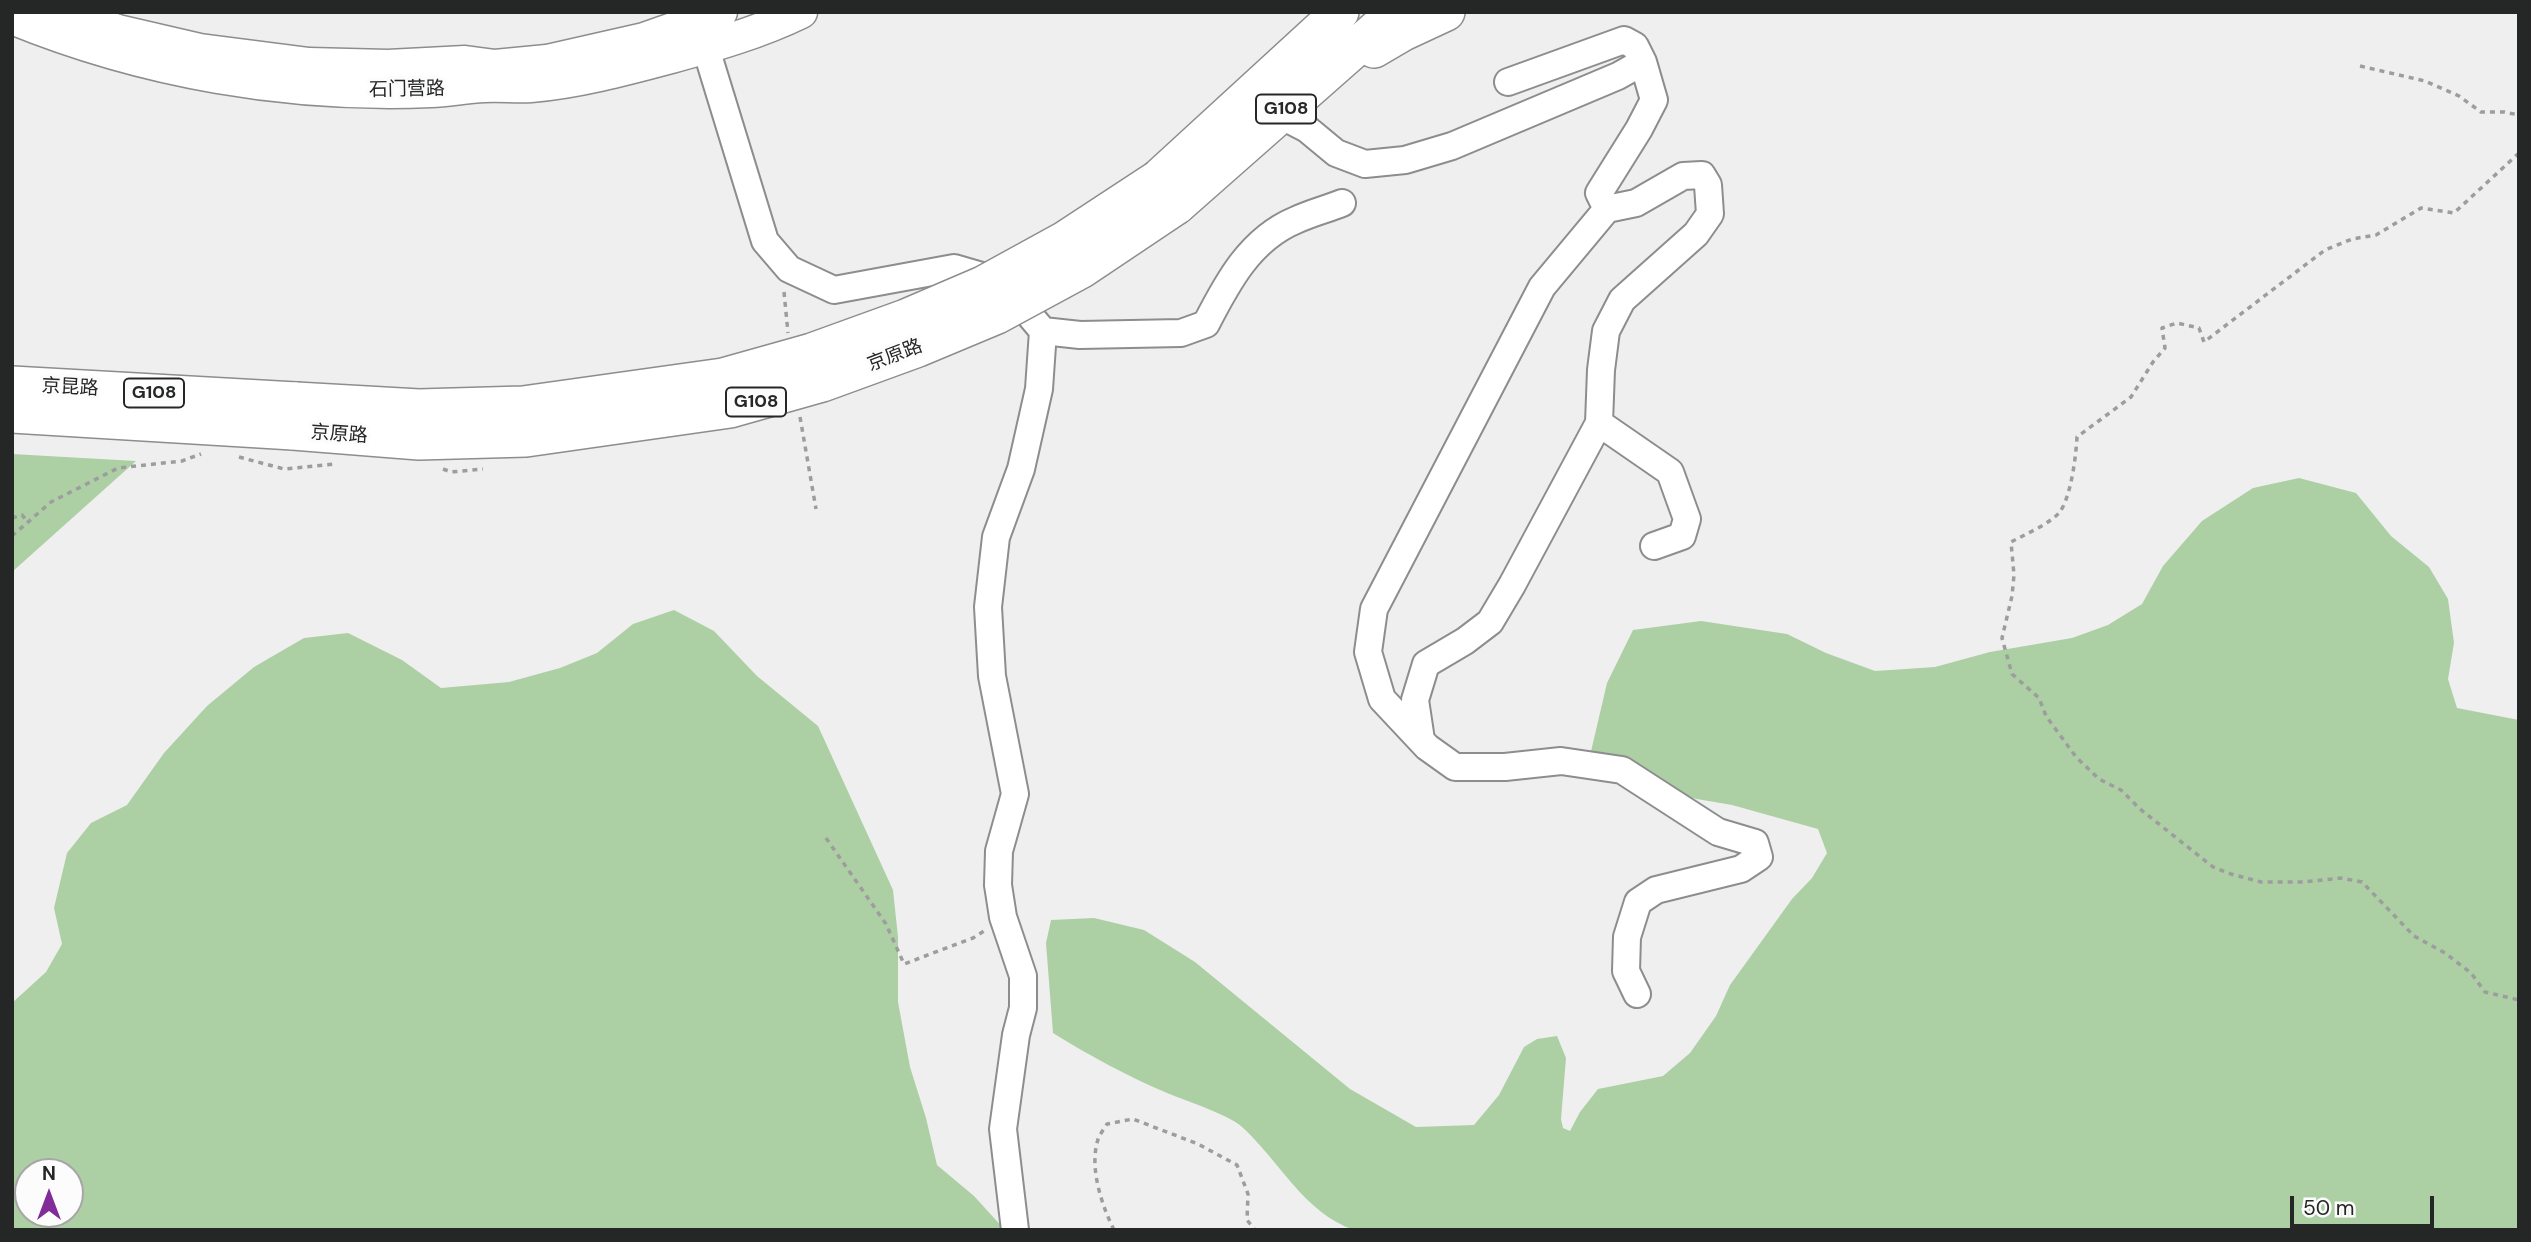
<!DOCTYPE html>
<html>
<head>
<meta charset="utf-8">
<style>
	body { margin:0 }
	#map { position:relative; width:2531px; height:1242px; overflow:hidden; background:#efeff0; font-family:"DM Sans",sans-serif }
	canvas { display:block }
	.frame { position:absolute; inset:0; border:14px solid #252626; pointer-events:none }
	.north { position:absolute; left:14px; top:1158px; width:70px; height:70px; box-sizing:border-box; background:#fcfcfd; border:2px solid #a6a6a7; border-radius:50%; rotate:0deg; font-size:19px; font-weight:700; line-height:28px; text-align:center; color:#252626 }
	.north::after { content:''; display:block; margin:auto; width:24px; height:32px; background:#822c9a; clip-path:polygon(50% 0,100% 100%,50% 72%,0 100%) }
	.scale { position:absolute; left:2290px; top:1196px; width:144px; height:32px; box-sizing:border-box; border:4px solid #252626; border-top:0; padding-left:9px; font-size:21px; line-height:24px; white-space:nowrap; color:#252626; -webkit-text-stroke:5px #fcfcfd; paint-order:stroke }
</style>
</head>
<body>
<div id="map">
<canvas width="2531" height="1242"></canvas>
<div class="frame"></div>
<div class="north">N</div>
<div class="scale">50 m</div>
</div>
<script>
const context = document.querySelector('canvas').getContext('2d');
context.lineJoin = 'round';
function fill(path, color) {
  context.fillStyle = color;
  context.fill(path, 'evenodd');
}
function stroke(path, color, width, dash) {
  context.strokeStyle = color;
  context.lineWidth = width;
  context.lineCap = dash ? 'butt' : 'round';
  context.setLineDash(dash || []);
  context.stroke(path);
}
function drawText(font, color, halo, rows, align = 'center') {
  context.font = font + ' "DM Sans","Noto Sans SC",sans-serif';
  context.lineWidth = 7;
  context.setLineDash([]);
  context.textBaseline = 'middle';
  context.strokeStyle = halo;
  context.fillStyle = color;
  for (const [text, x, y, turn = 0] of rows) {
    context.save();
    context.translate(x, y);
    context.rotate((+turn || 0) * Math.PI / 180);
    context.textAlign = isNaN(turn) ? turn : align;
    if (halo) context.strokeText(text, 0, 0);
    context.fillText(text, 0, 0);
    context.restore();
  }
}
fill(new Path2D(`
	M12 454 136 461 12 572Z
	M2299 478 2356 493 2391 536 2429 567 2448 599 2454 643 2448 679 2457 708 2519 720V1230H1354C1303 1212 1279 1160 1241 1126 1227 1114 1186 1101 1167 1093 1127 1076 1090 1056 1053 1033L1046 943 1051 920 1094 918 1144 930 1195 962 1350 1089 1416 1127 1474 1125 1499 1095 1524 1047 1537 1039 1557 1036 1566 1058 1561 1119 1563 1128 1570 1131 1580 1112 1598 1089 1663 1076 1690 1053 1716 1016 1730 985 1792 899 1812 878 1827 853 1818 829 1732 805 1697 799 1608 777 1589 760 1607 683 1633 630 1701 621 1787 634 1826 653 1875 671 1935 667 1990 652 2072 638 2108 625 2142 604 2163 566 2202 521 2253 488Z
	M674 610 714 631 757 676 818 726 893 890 898 937V1002L910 1067 926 1118 937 1165 974 1196 1005 1230H12V1003L46 972 62 944 54 908 67 853 91 823 127 805 164 753 207 706 254 667 304 638 348 633 402 660 441 688 509 682 560 668 597 653 633 624ZM28 1172H70V1214H28Z`), '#adcfa4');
const minor = new Path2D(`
	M700 29 765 241 789 269 834 290 954 268 1002 282 1043 331 1039 389 1021 469 996 537 988 607 992 676 1015 794 999 851 998 885 1003 917 1023 976V1008L1016 1035 1003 1129 1015 1230
	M1508 82 1624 40 1635 46 1643 62
	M1280 115 1307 129 1336 153 1365 164 1405 160 1452 146 1618 76 1643 62 1654 100 1639 129 1599 193 1607 209 1542 287 1374 609 1368 652 1382 699 1427 747 1455 767H1505L1561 761 1622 770 1718 832 1755 843 1759 857 1741 869 1656 890 1638 902 1627 937 1626 971 1637 994
	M1043 331 1080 335 1181 333 1206 324C1227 283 1250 239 1296 220 1311 213 1327 209 1342 203
	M1599 423 1670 472 1687 519 1682 536 1654 546
	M1421 740 1415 700 1426 664 1465 641 1490 622 1512 585 1599 423 1601 370 1606 331 1622 300 1696 234 1710 214 1708 185 1702 175 1683 176 1636 203 1607 209`);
const major = new Path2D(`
	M59 12 118 31 200 50 309 64 388 66 465 62 495 66 547 61 644 39 721 12
	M12 18C144 72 289 97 431 91 449 90 466 87 484 86 500 85 516 87 531 86 578 82 626 69 671 57 715 45 760 32 801 12`);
const highway = new Path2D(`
	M1374 49 1403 32 1446 12
	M1158 179 1340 12
	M1176 206 1396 12
	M12 385 296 401
	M12 414 293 431`);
stroke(minor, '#8c8d8e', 30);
stroke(major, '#8c8d8e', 35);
stroke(highway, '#8c8d8e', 40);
stroke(new Path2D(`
	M2360 66 2425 81 2459 96 2481 112H2504L2519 115
	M2519 153 2454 213 2421 208 2376 235 2352 239 2325 250 2204 342 2199 328 2177 323 2162 328 2165 348 2153 362 2131 397 2077 437C2076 456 2071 498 2059 513 2049 524 2024 535 2011 542L2014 575 2012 596 2002 638 2012 674 2039 698 2046 716 2076 757 2099 779 2121 790 2140 809 2213 867 2231 874 2261 882H2303L2341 878 2362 882 2414 936 2445 953 2471 973 2485 992 2519 1000
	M784 292 788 333
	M800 417 816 509
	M239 457 284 469 334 464
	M443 469 451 472 483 469
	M12 518 22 515 28 522
	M12 536 51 502 118 468 182 461 201 454
	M826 838 886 924 904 964 973 938 984 931
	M1114 1230C1102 1206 1090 1170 1097 1143 1098 1137 1103 1130 1107 1124L1133 1119 1198 1144 1237 1165 1248 1194 1247 1220 1255 1230`), '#9d9d9e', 3.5, [5, 5]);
stroke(minor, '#fff', 26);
stroke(major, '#fff', 32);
stroke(highway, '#fff', 37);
const highwayBridge = new Path2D(`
	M296 401 419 408 523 405 723 377 812 352 906 318 983 285 1065 240 1158 179
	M293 431 419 441 526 438 730 409 822 383 918 348 997 315 1082 269 1176 206`);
stroke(highwayBridge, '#8c8d8e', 40, []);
stroke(highwayBridge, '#fff', 37);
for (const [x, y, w] of [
	[1286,109,60],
	[154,393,60],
	[756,402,60]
]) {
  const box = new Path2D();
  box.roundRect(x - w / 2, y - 14.5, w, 29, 5);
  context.fillStyle = '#fcfcfd';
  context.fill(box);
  stroke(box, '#252626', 2);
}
drawText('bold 18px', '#252626', null, [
	["G108",1286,109],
	["G108",154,393],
	["G108",756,402]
]);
drawText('19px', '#252626', '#fcfcfd', [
	["石门营路",407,90,-1],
	["京原路",895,356,-21],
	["京昆路",70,388,3],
	["京原路",339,435,4]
]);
</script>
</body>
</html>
